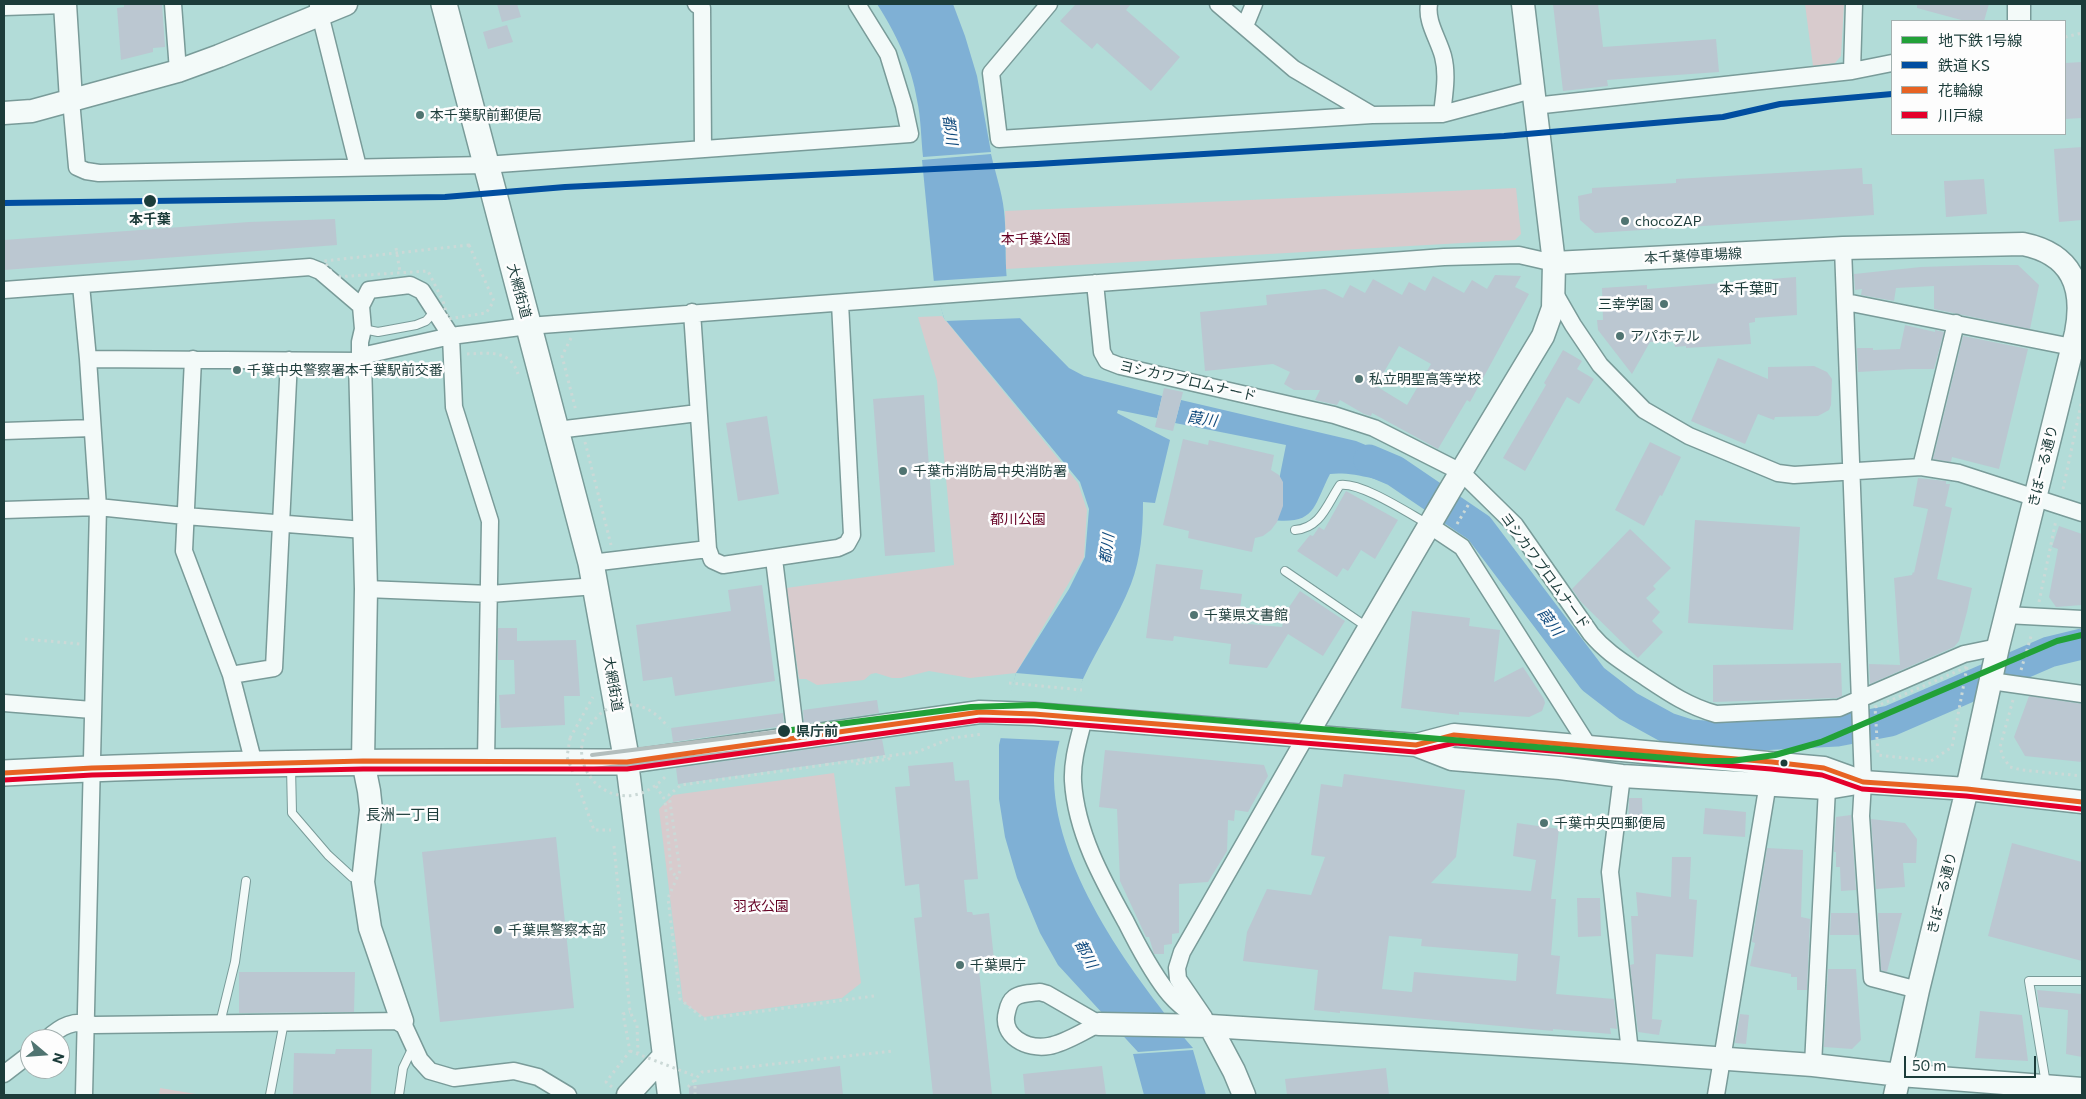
<!DOCTYPE html>
<html>
<head>
<meta charset="utf-8">
<style>
	body { margin:0 }
	#map { position:relative; width:2086px; height:1099px; overflow:hidden; background:#b2dcd8; font-family:Commissioner,"Noto Sans JP",sans-serif }
	canvas { display:block }
	.frame { position:absolute; inset:0; border:5px solid #1c3c3a; pointer-events:none }
	.legend { position:absolute; left:1891px; top:20px; width:175px; height:115px; box-sizing:border-box; background:#fdfdfd; border:1px solid #a3b0af; margin:0; padding:6px 9px; list-style:none; font-size:15px; color:#1c3c3a }
	.legend li { display:flex; align-items:center; gap:10px; height:25px }
	.legend b { width:25px; border:1px solid #a3b0af }
	.north { position:absolute; left:20px; top:1029px; width:50px; height:50px; box-sizing:border-box; background:#fdfdfd; border:1px solid #a3b0af; border-radius:50%; rotate:108deg; font-size:14px; font-weight:700; line-height:20px; text-align:center; color:#1c3c3a }
	.north::after { content:''; display:block; margin:auto; width:18px; height:22px; background:#507471; clip-path:polygon(50% 0,100% 100%,50% 72%,0 100%) }
	.scale { position:absolute; left:1904px; top:1056px; width:132px; height:22px; box-sizing:border-box; border:2px solid #1c3c3a; border-top:0; padding-left:6px; font-size:15px; line-height:18px; white-space:nowrap; color:#1c3c3a; -webkit-text-stroke:4px #fdfdfd; paint-order:stroke }
</style>
</head>
<body>
<div id="map">
<canvas width="2086" height="1099"></canvas>
<div class="frame"></div>
<ul class="legend">
<li><b style="height:6px;background:#22a138"></b>地下鉄 1号線</li>
<li><b style="height:6px;background:#014ea0"></b>鉄道 KS</li>
<li><b style="height:6px;background:#e76323"></b>花輪線</li>
<li><b style="height:6px;background:#e4002b"></b>川戸線</li>
</ul>
<div class="north">N</div>
<div class="scale">50 m</div>
</div>
<script>
const context = document.querySelector('canvas').getContext('2d');
context.lineJoin = 'round';
function fill(path, color) {
  context.fillStyle = color;
  context.fill(path, 'evenodd');
}
function stroke(path, color, width, dash) {
  context.strokeStyle = color;
  context.lineWidth = width;
  context.lineCap = dash ? 'butt' : 'round';
  context.setLineDash(dash || []);
  context.stroke(path);
}
function drawText(font, color, halo, rows, align = 'center') {
  context.font = font + ' Commissioner,"Noto Sans JP",sans-serif';
  context.lineWidth = 5;
  context.setLineDash([]);
  context.textBaseline = 'middle';
  context.strokeStyle = halo;
  context.fillStyle = color;
  for (const [text, x, y, turn = 0] of rows) {
    context.save();
    context.translate(x, y);
    context.rotate((+turn || 0) * Math.PI / 180);
    context.textAlign = isNaN(turn) ? turn : align;
    if (halo) context.strokeText(text, 0, 0);
    context.fillText(text, 0, 0);
    context.restore();
  }
}
fill(new Path2D(`
	M1805 4H1844L1841 56 1835 63 1813 66Z
	M1516 188 1521 234 1515 240 1006 269 1005 211Z
	M942 316 1078 483 1087 510 1084 557 1016 673 970 678 929 671 901 678H892L876 673 871 674 864 680 817 685 806 679H799L786 588 954 565 937 381 918 317Z
	M834 773 861 983 842 998 704 1017 683 1002 659 809 673 795Z
	M160 1088 202 1095H159Z`), '#d8cbcd');
fill(new Path2D(`
	M877 4H953L965 36 977 76 991 152 923 157C921 138 921 118 917 100 912 66 895 32 877 4Z
	M991 154C995 172 1002 192 1004 211 1008 246 1001 281 1016 314L1069 368 1084 376 1162 396 1157 418 1118 410 1117 413 1170 440 1155 503 1143 502C1143 530 1141 558 1131 584 1118 617 1098 647 1083 679 1069 710 1054 746 1054 780 1056 873 1135 979 1193 1048L1138 1052 1058 965 1040 933 1017 878 1005 837 999 799V745L1016 673 1069 589 1085 557 1089 509 1080 482 944 318 934 283 922 160Z
	M1181 400 1356 441 1385 453 1413 471 1402 489C1385 480 1349 471 1330 474 1313 507 1316 525 1271 520L1286 445 1175 423Z
	M1193 1050 1206 1095H1144L1133 1054Z`), '#7fb0d5');
fill(new Path2D(`
	M1008 276 1014 302 1018 312 1024 318 945 321 932 281Z
	M1016 673 1083 679 1062 741 998 738Z`), '#b2dcd8');
stroke(new Path2D(`
	M1369 460 1395 471 1479 528 1593 679 1628 706 1668 728 1690 735 1719 737 1837 731 1890 721 2049 652 2082 644`), '#7fb0d5', 31);
fill(new Path2D(`
	M124 4H162L165 47 153 48V52L121 60 117 8 124 7Z
	M497 4H517L521 17 502 22Z
	M1076 4H1131L1126 10 1180 57 1151 91 1097 43 1092 49 1060 21Z
	M1553 4H1598L1603 47 1716 39 1719 72 1607 80 1608 86 1563 91Z
	M1917 4H1989L1984 21H1965L1917 8Z
	M507 25 513 42 488 49 483 32Z
	M2082 62V118L2065 119V63Z
	M2082 147V220L2059 222 2054 149Z
	M1862 168 1863 184H1872L1874 215 1595 233 1580 220 1578 196 1592 193V188L1676 183V179Z
	M1984 179 1987 214 1946 217 1944 181Z
	M335 219 337 245 4 270V240L249 222Z
	M1983 265H2018L2039 285 2030 329 1934 309V286L1896 288 1894 301 1861 295 1862 289 1855 290 1854 274 1921 267Z
	M1495 275 1521 276 1515 287 1529 294 1470 402 1467 400 1438 449 1372 413 1371 416 1364 414 1340 400 1337 405 1315 400 1320 390H1294L1284 384 1290 372 1273 364 1205 371 1200 312 1267 305 1266 295 1325 289 1343 298 1350 285 1365 293 1373 279 1402 295 1409 282 1425 291 1433 276 1464 293 1472 280 1487 289ZM1399 346 1431 364 1407 405 1376 386Z
	M1796 277 1797 315 1755 318V322L1749 323 1751 344 1686 348V346L1675 347 1674 342H1650L1632 374 1598 330 1597 320H1603L1602 288 1647 285V289Z
	M1905 325 1935 332V330L1944 332 1934 369H1911L1858 372 1857 348H1873V350L1900 349Z
	M1963 336 2028 349 1999 469 1952 457 1951 462 1933 459Z
	M1563 350 1582 361 1577 369 1594 379 1579 404 1567 397 1525 471 1503 458 1546 385 1544 383Z
	M1718 358 1768 379V367L1814 366 1827 372 1832 379 1831 405 1829 410 1818 416 1775 417 1774 420 1758 414 1745 444 1691 421Z
	M1164 388 1183 392 1173 431 1155 427Z
	M924 395 935 552 885 556 873 399Z
	M767 416 779 494 738 501 726 423Z
	M1183 439 1208 445 1209 440 1274 455 1271 470 1279 475 1283 482V506L1277 522 1271 530 1263 536 1255 538 1252 552 1188 538 1189 531 1163 525Z
	M1650 442 1681 457 1662 496 1660 495 1644 526 1615 510Z
	M1918 478 1946 481V484H1950L1945 506 1952 508 1937 579 1972 588 1967 612 1959 641 1954 647 1870 684 1869 664 1900 665 1894 578 1912 575 1913 572 1914 573 1928 509 1913 506Z
	M1346 491 1398 520 1375 559 1361 550 1348 571 1343 568 1337 577 1297 551 1310 535 1313 536 1319 527 1324 530Z
	M1695 520 1800 527 1793 630 1688 623Z
	M2059 526 2082 534V605L2056 607 2049 597 2058 549 2052 547Z
	M1630 529 1671 568 1653 586 1656 589 1646 598 1660 612 1652 621 1663 632 1638 658 1581 602 1572 589Z
	M1156 564 1203 570 1200 589 1242 594 1238 623 1282 627 1285 613 1300 591 1345 621 1323 656 1288 634 1267 668 1229 664 1231 644 1174 636 1173 641 1146 638Z
	M762 585 775 681 675 696 672 677 643 681 636 625 731 611 728 590Z
	M1412 611 1470 618 1469 626 1500 630 1494 682 1523 667 1544 699 1545 703 1542 711 1529 717 1459 712V715L1401 708Z
	M498 628H517V641L576 640 580 696H564L565 725 501 728 499 695 515 694 514 660H498Z
	M1841 663 1842 696 1837 698 1713 702V665Z
	M2029 696 2082 704V762L2025 756 2014 737Z
	M877 700 879 713 804 724 803 710Z
	M783 713 784 726 673 742 671 728Z
	M882 739 885 755 678 784 676 768Z
	M1105 750 1264 765 1268 776 1248 812 1235 810 1234 821 1228 820 1227 851 1208 882 1179 884V933L1172 934V944L1164 945V954H1154L1149 937H1146L1120 881 1117 809 1099 807Z
	M953 762 955 781 969 780 978 879 964 880 967 912H972L973 915 989 913 994 959 978 961 992 1095H933L914 918 922 917 919 884 905 886 895 787 910 786 908 766Z
	M1344 774 1465 790 1456 857 1431 883 1531 891 1536 860 1513 856 1517 823 1559 829 1551 899H1556L1551 955 1560 956 1556 994 1614 999 1617 1029 1610 1028 1611 1034 1553 1029V1031L1340 1011V1013L1314 1010 1318 970 1243 961 1247 932 1267 889 1311 895 1325 857 1311 855 1321 784 1342 787ZM1389 936 1422 939 1421 946 1518 954 1516 981 1414 972 1412 992 1382 989Z
	M1629 798H1642L1643 830H1628Z
	M1705 808 1746 812 1745 837 1703 834Z
	M1851 815 1856 890 1841 891 1840 867H1836V852H1834L1836 817Z
	M1871 819 1905 823 1917 839 1916 863H1903L1905 887 1876 889Z
	M556 837 574 1008 440 1022 422 852Z
	M2012 843 2082 862V961L1988 936Z
	M1767 848 1803 850 1801 917 1810 919 1807 990H1797V977H1791V974L1750 966 1755 943 1752 942Z
	M1672 857H1691L1689 899 1697 900 1693 957 1656 954 1652 1019 1662 1020 1659 1035 1638 1032 1630 965 1634 964 1631 916H1638L1636 892 1671 897Z
	M1577 898H1600L1601 936 1578 937Z
	M1831 913H1858L1859 935H1830Z
	M1878 913H1902L1887 972 1881 970Z
	M1828 969H1856L1861 1040 1852 1049 1824 1047Z
	M239 972H355L354 1012 239 1013Z
	M2037 990 2082 994V1057L2066 1054 2068 1010 2039 1007Z
	M1980 1011 2022 1015 2028 1061 1975 1058Z
	M1740 1014 1749 1015 1746 1044 1735 1043Z
	M336 1049H372L371 1095H293L294 1053 335 1054Z
	M840 1066 843 1095H689V1086Z
	M1102 1066 1106 1095H1025L1023 1074Z
	M1386 1068 1389 1095H1287L1285 1079Z`), '#bbc7d1');
const lane = new Path2D(`
	M363 329 378 332 416 325 426 321 435 311
	M1295 530C1321 528 1327 504 1340 485 1361 482 1408 513 1428 524
	M1285 571 1367 627
	M291 767 292 813 328 855 352 877 361 881
	M220 1023 235 962 246 881
	M2046 1084 2029 981H2082
	M270 1095 284 1022
	M399 1095 403 1068 413 1047`);
const street = new Path2D(`
	M173 4 178 71
	M696 4 702 8 703 149
	M1049 4 991 73 999 139 1372 115 1442 114 1532 90
	M1218 4 1294 69 1372 115
	M1429 4C1426 22 1438 38 1443 56 1448 75 1444 95 1442 114
	M318 6 358 167
	M4 7 65 5
	M1245 26 1254 4
	M1852 71 1854 4
	M71 100 77 167 86 171 99 173 485 165 910 134 904 106 888 54 857 4
	M1534 106 1852 71 1892 63
	M1843 248 1863 782 1861 816 1872 978 1918 990
	M1095 283 1102 352 1107 361 1120 366 1334 415 1374 428 1461 472 1515 525 1591 634C1606 652 1623 662 1642 675 1666 691 1687 706 1716 714L1839 708 1964 654 1998 647
	M81 285 88 359 98 507 84 1095
	M4 290 310 267 320 271 361 306
	M1554 292 1573 325 1600 365 1644 410 1689 436 1778 473 1794 475 1921 467 1959 473 2082 513
	M1846 302 2072 347
	M692 312 708 549 712 560 723 565 838 548 847 544 852 535 840 303
	M88 359 360 361 370 354 451 336 528 326 1444 257 1519 255 1554 263
	M193 359 184 551 231 675 254 764
	M360 361V342L363 329 361 306 369 290 410 285 422 291 451 336 454 407 490 521 486 761
	M557 430 698 413
	M4 431 92 428
	M1921 467 1956 323
	M4 510 98 507 185 516 364 530
	M1429 525 1462 547 1589 747
	M774 559 796 738
	M591 563 708 549
	M366 589 490 594 596 586
	M2006 615 2082 619
	M231 675 274 668 289 360
	M1991 681 2082 694
	M4 703 92 710
	M1084 718C1079 739 1072 759 1073 781 1076 832 1102 879 1126 922 1138 946 1150 969 1166 990 1178 1006 1194 1016 1210 1026
	M1622 776 1610 872 1630 1052
	M1040 992 1047 994 1099 1024C1083 1031 1066 1043 1049 1046 1027 1050 1000 1036 1007 1012 1008 1007 1010 1001 1014 998 1020 993 1032 993 1040 992Z
	M1204 1017 1178 979 1177 968 1182 952 1306 736
	M47 1039C61 1026 74 1019 94 1025L402 1021 420 1060 430 1071 454 1078 514 1071 538 1077 568 1095
	M1813 1065 1827 788
	M4 1074 30 1054
	M1716 1095 1768 783`);
const secondary = new Path2D(`
	M65 4 71 100
	M2019 4V21
	M4 113 32 111 178 71 219 56 346 4
	M1554 263 1843 248 2023 244C2072 254 2085 287 2076 333L1998 647 1967 789 1918 990 1895 1095
	M360 361 366 589 363 761 369 791 371 810 363 882 370 928 402 1021
	M1306 736 1450 490 1543 336 1553 308 1554 263 1523 4
	M1416 745 1454 735 1824 768 1860 781
	M1099 1024 1210 1026 1630 1052 1813 1065 1900 1075 2082 1089
	M1210 1026 1234 1071 1244 1095
	M628 1095 663 1057
	M669 1095 627 762 980 712 1034 714 1416 745 1452 759 1560 768 1622 776 1827 788 1863 782 1967 789 2082 802`);
const primary = new Path2D(`
	M4 773C211 762 419 761 627 762L591 563 444 4`);
stroke(lane, '#799b99', 10);
stroke(street, '#799b99', 19);
stroke(secondary, '#799b99', 25);
stroke(primary, '#799b99', 28);
stroke(new Path2D(`
	M2065 37 2082 33
	M469 245 494 301 486 313 448 319 443 301 428 271 335 277 324 261Z
	M396 248 400 272
	M571 338 562 356 576 411
	M467 354C488 353 510 349 518 374
	M585 442 611 545
	M2063 489 2082 400
	M1457 524 1470 502
	M2039 602 2056 520
	M25 639 80 644
	M1967 667 1952 747 1931 761 1878 755 1875 707Z
	M2021 670 2032 633
	M1009 683 1082 690
	M2013 700 2000 747 2003 757 2010 767 2022 770 2082 776
	M570 738 593 697
	M856 764 889 759V757
	M577 783 594 830H611
	M656 786 665 800 671 870 677 878
	M614 846 630 1012 637 1025 638 1053
	M874 996 704 1019 680 999 668 898 680 871 669 795 681 785 917 752 952 738 983 734
	M612 1087 606 1082 630 1051 623 1014 630 1012
	M688 1087 702 1072 893 1051
	M695 1095V1076`), '#cbd9d7', 3, [2.5, 4]);
stroke(lane, '#f3faf9', 8);
stroke(street, '#f3faf9', 16);
stroke(secondary, '#f3faf9', 22);
stroke(primary, '#f3faf9', 25);
stroke(new Path2D(`
	M592 755 784 731
	M594 769 785 746`), '#b3bebd', 4);
stroke(new Path2D(`
	M570 738 567 757 574 775
	M827 763 828 768
	M665 777C615 829 553 761 596 718 603 710 612 706 623 705 642 703 656 712 668 727
	M630 1051 695 1076`), '#cbd9d7', 3, [2.5, 4]);
stroke(new Path2D(`
	M4 773 92 768 363 761 627 762 980 712 1034 714 1416 745 1454 735 1772 762 1824 768 1863 782 1967 789 2082 802`), '#e76323', 5);
stroke(new Path2D(`
	M4 780 92 775 363 769H627L980 720 1034 721 1415 752 1455 743 1771 769 1822 775 1862 789 1966 796 2081 809`), '#e4002b', 5);
stroke(new Path2D(`
	M4 203 445 197 565 187 1037 164 1504 136 1723 117 1780 104 1892 94`), '#014ea0', 6);
stroke(new Path2D(`
	M784 731 971 707 1034 705 1703 761H1732L1775 755 1821 742 2057 641 2082 635`), '#22a138', 6);
for (const [x, y, r, color] of [
	[420,115,5,"#507471"],
	[150,201,7,"#1c3c3a"],
	[1625,221,5,"#507471"],
	[1664,304,5,"#507471"],
	[1620,336,5,"#507471"],
	[237,370,5,"#507471"],
	[1359,379,5,"#507471"],
	[903,471,5,"#507471"],
	[1194,615,5,"#507471"],
	[784,731,7,"#1c3c3a"],
	[1784,763,4.5,"#1c3c3a"],
	[1544,823,5,"#507471"],
	[498,930,5,"#507471"],
	[960,965,5,"#507471"]
]) {
  const dot = new Path2D();
  dot.arc(x, y, r, 0, 2 * Math.PI);
  context.fillStyle = color;
  context.fill(dot);
  stroke(dot, '#fdfdfd', 2);
}
drawText('14px', '#1c3c3a', '#fdfdfd', [
	["本千葉駅前郵便局",430,115],
	["chocoZAP",1635,221],
	["三幸学園",1654,304,"right"],
	["アパホテル",1630,336],
	["千葉中央警察署本千葉駅前交番",247,370],
	["私立明聖高等学校",1369,379],
	["千葉市消防局中央消防署",913,471],
	["千葉県文書館",1204,615],
	["千葉中央四郵便局",1554,823],
	["千葉県警察本部",508,930],
	["千葉県庁",970,965]
], 'left');
drawText('bold 14px', '#1c3c3a', '#fdfdfd', [
	["本千葉",150,219],
	["県庁前",796,731,"left"]
]);
drawText('14px', '#650124', '#fdfdfd', [
	["本千葉公園",1036,239],
	["都川公園",1018,519],
	["羽衣公園",761,906]
]);
drawText('14px', '#1c3c3a', '#fdfdfd', [
	["本千葉停車場線",1693,256,-3],
	["大網街道",519,291,75],
	["ヨシカワプロムナード",1188,381,13],
	["きぼーる通り",2043,466,-76],
	["ヨシカワプロムナード",1545,571,54],
	["大網街道",613,684,80],
	["きぼーる通り",1942,893,-76]
]);
drawText('italic 15px', '#114b7e', '#fdfdfd', [
	["都川",950,130,82],
	["葭川",1202,419,8],
	["都川",1107,549,-83],
	["葭川",1550,622,53],
	["都川",1086,954,62]
]);
drawText('15px', '#1c3c3a', '#fdfdfd', [
	["本千葉町",1749,289],
	["長洲一丁目",403,815]
]);
</script>
</body>
</html>
